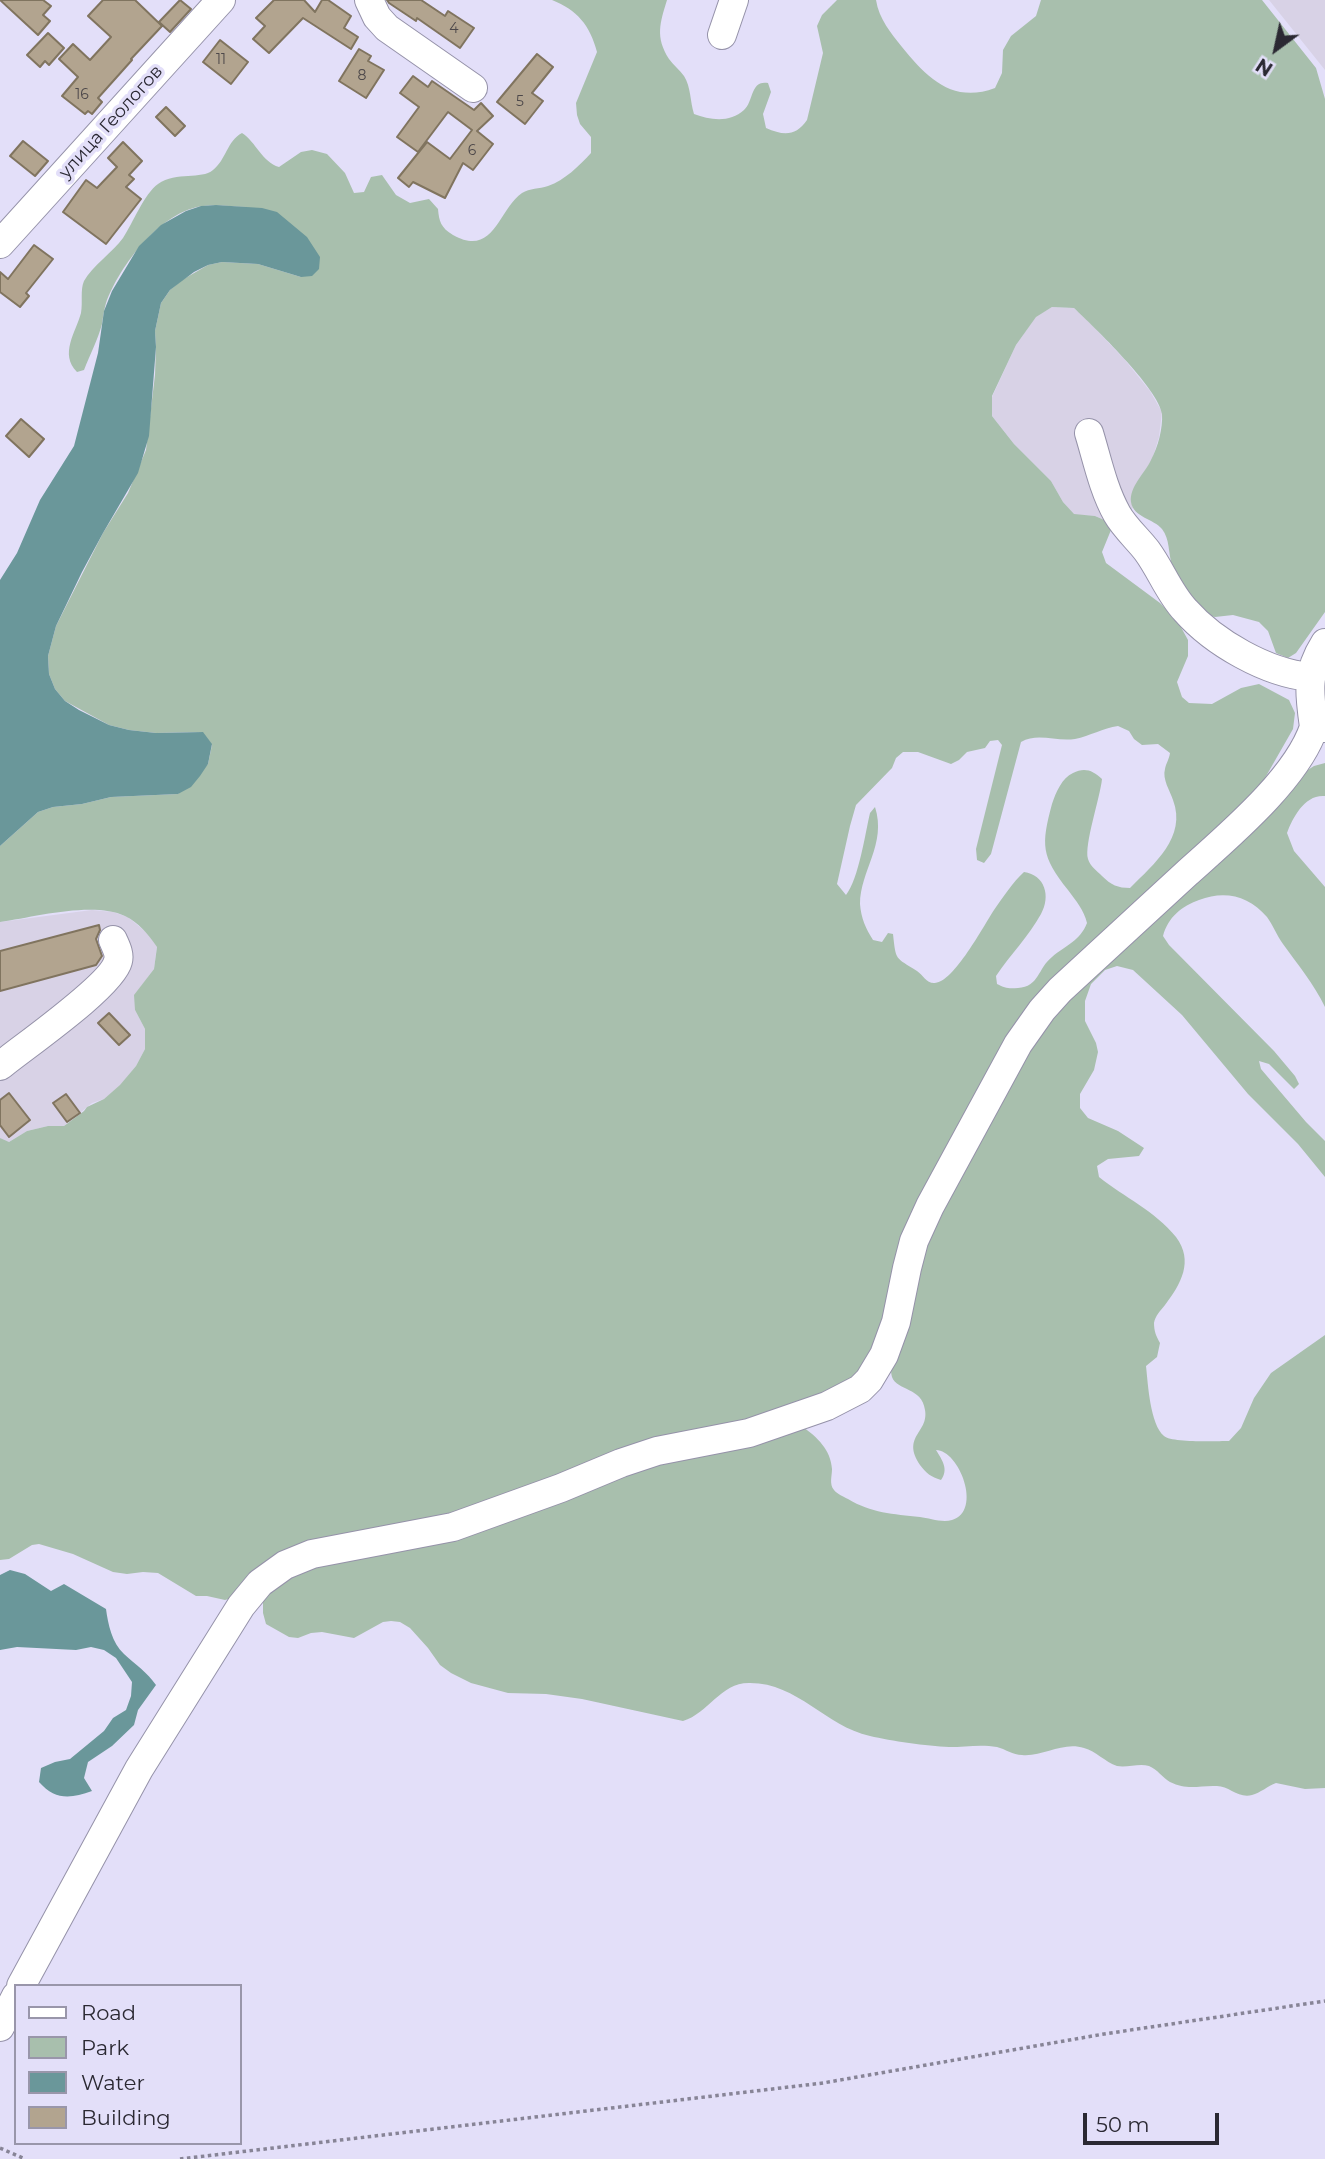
<!DOCTYPE html>
<html>
<head>
<meta charset="utf-8">
<style>
	body { margin:0 }
	#map { position:relative; width:1325px; height:2159px; overflow:hidden; background:#e3dff9; font-family:Montserrat,sans-serif }
	canvas { display:block }
	.legend { position:absolute; left:14px; top:1984px; width:228px; height:161px; box-sizing:border-box; background:#e3dff9; border:2px solid #9996aa; margin:0; padding:9px 12px; list-style:none; font-size:21px; color:#2b2933 }
	.legend li { display:flex; align-items:center; gap:14px; height:35px }
	.legend b { width:35px; border:2px solid #9996aa }
	.north { position:absolute; left:1241px; top:14px; width:70px; height:70px; -webkit-text-stroke:5px #e3dff9; paint-order:stroke; rotate:213deg; font-size:19px; font-weight:700; line-height:28px; text-align:center; color:#2b2933 }
	.north::after { content:''; display:block; margin:auto; width:24px; height:32px; background:#2b2933; clip-path:polygon(50% 0,100% 100%,50% 72%,0 100%) }
	.scale { position:absolute; left:1083px; top:2113px; width:136px; height:32px; box-sizing:border-box; border:4px solid #2b2933; border-top:0; padding-left:9px; font-size:21px; line-height:24px; white-space:nowrap; color:#2b2933; -webkit-text-stroke:5px #e3dff9; paint-order:stroke }
</style>
</head>
<body>
<div id="map">
<canvas width="1325" height="2159"></canvas>
<ul class="legend">
<li><b style="height:9px;background:#fff"></b>Road</li>
<li><b style="height:19px;background:#a8bfad"></b>Park</li>
<li><b style="height:19px;background:#6a979a"></b>Water</li>
<li><b style="height:19px;background:#b2a48f"></b>Building</li>
</ul>
<div class="north">N</div>
<div class="scale">50 m</div>
</div>
<script>
const context = document.querySelector('canvas').getContext('2d');
context.lineJoin = 'round';
function fill(path, color) {
  context.fillStyle = color;
  context.fill(path, 'evenodd');
}
function stroke(path, color, width, dash) {
  context.strokeStyle = color;
  context.lineWidth = width;
  context.lineCap = dash ? 'butt' : 'round';
  context.setLineDash(dash || []);
  context.stroke(path);
}
function drawText(font, color, halo, rows, align = 'center') {
  context.font = font + ' Montserrat,sans-serif';
  context.lineWidth = 7;
  context.setLineDash([]);
  context.textBaseline = 'middle';
  context.strokeStyle = halo;
  context.fillStyle = color;
  for (const [text, x, y, turn = 0] of rows) {
    context.save();
    context.translate(x, y);
    context.rotate((+turn || 0) * Math.PI / 180);
    context.textAlign = isNaN(turn) ? turn : align;
    if (halo) context.strokeText(text, 0, 0);
    context.fillText(text, 0, 0);
    context.restore();
  }
}
fill(new Path2D(`
	M1269 0H1325V70Z
	M1052 307 1074 308 1089 322 1125 360 1150 391 1162 412 1159 437 1152 460 1141 477 1131 501 1133 508 1109 522 1095 516 1074 515 1063 502 1051 481 1014 444 992 416V397L1016 345 1036 316Z
	M92 910 113 912 128 917 147 933 157 946 154 969 135 995V1010L145 1029V1049L136 1066 120 1086 104 1099 92 1103 64 1126H48L27 1131 9 1142 3 1141 0 1138V922Z`), '#d8d2e6');
fill(new Path2D(`
	M552 0H667C660 23 655 37 669 59 673 65 680 70 684 76 691 87 690 101 694 114 710 120 730 123 744 110 754 101 750 80 768 83L771 92 763 114 766 128C784 136 796 136 807 120L823 53 817 26 822 15 837 0H876C879 19 891 33 902 47 927 78 953 104 995 88L1002 73 1003 50 1011 36 1036 16 1041 0H1262L1316 68 1325 99V612L1296 653 1288 658 1276 653 1268 631 1259 622 1233 615 1215 617 1197 612C1189 597 1176 581 1172 565 1168 553 1170 539 1162 529 1154 519 1133 517 1131 502 1129 487 1145 473 1151 460 1158 447 1163 428 1162 414 1159 389 1093 326 1074 308L1052 307 1036 317 1016 345 992 396V416L1014 444 1051 481 1063 502 1074 514 1095 516 1109 522 1111 530 1102 552 1106 563 1160 603 1177 620 1188 640V656L1177 682 1182 697 1189 703 1212 704 1241 688 1259 684 1289 700 1295 713 1293 729 1257 792 1300 775 1314 766 1325 763V796C1305 794 1293 817 1287 833L1294 851 1325 887V1007C1314 984 1298 965 1283 944 1277 936 1273 925 1267 917 1249 896 1225 890 1199 900 1182 906 1168 917 1163 936L1169 945 1274 1051 1295 1076 1299 1084 1294 1089 1269 1064 1259 1061 1261 1069 1306 1122 1325 1141V1177L1298 1144 1248 1094 1182 1015 1133 970 1117 966 1105 970 1091 984 1085 1001V1021L1096 1043 1098 1052 1094 1070 1080 1094V1108L1088 1118 1118 1131 1144 1148 1139 1156 1108 1159 1097 1166 1099 1177C1124 1197 1155 1211 1176 1237 1194 1261 1181 1284 1165 1305 1161 1310 1155 1316 1154 1323 1154 1331 1156 1336 1160 1343L1157 1357 1146 1366C1148 1384 1150 1424 1164 1436 1172 1443 1216 1441 1229 1441L1241 1428 1254 1398 1271 1373 1325 1335V1788L1305 1789 1276 1783C1268 1786 1260 1793 1252 1795 1239 1799 1229 1786 1217 1786 1200 1785 1188 1791 1170 1782 1163 1778 1157 1769 1149 1766 1139 1763 1127 1768 1117 1766 1105 1762 1096 1751 1084 1748 1063 1741 1043 1757 1022 1755 1013 1755 1005 1749 997 1747 981 1744 965 1747 949 1747 927 1746 891 1741 870 1736 825 1726 798 1683 750 1683 721 1682 709 1713 683 1721L582 1699 546 1694 508 1693 471 1683 451 1673 440 1665 428 1648 410 1628 400 1622 391 1621 383 1622 354 1638 322 1632 311 1633 298 1638 289 1637 266 1624 263 1613V1598H232L225 1600 207 1596H196L158 1573 143 1572 127 1574 113 1572 73 1554 39 1544 32 1545 9 1559 0 1560V1138L9 1142 27 1131 48 1126H64L84 1111 87 1107 104 1099 120 1085 136 1066 145 1049V1029L135 1010 134 995 154 969 157 947C149 935 138 922 125 916 93 901 35 917 0 922V846L38 812 53 807 82 804 111 797 178 794 208 764 212 745 202 732 156 733 129 730 109 725 65 701 55 689 49 674 48 656 56 626 103 533 128 493 146 450 155 375 156 347 155 331 161 303 170 290 182 280 208 265 222 262 258 264 301 277 247 207C232 207 217 204 203 206 161 211 120 265 106 303 104 310 103 317 102 324 98 339 90 355 84 370L77 372C59 354 76 332 81 313 83 302 80 290 84 281 92 266 113 252 123 238 133 223 144 194 158 184 177 171 201 180 213 170 226 160 227 141 242 133 256 142 262 162 279 167L301 152 312 150 327 154 345 173 354 193 364 192 371 177 382 175 396 195 410 203 429 199 438 209C439 221 441 228 453 235 494 258 498 210 522 193 530 188 539 189 548 186 565 180 579 166 591 153V137L580 124 577 115 576 103 597 52C590 25 577 10 552 0ZM1118 726 1129 731 1134 739 1142 745 1158 744 1170 753C1169 760 1166 763 1165 769 1162 779 1170 791 1173 800 1187 837 1154 864 1130 888 1118 888 1111 885 1102 876 1097 871 1090 866 1088 859 1084 845 1100 798 1102 779 1093 770 1084 767 1073 773 1062 778 1056 792 1052 804 1041 845 1041 856 1068 890 1076 901 1084 910 1087 923 1080 941 1066 945 1052 957 1038 968 1039 987 1018 988 1008 989 1005 988 997 984L996 976C1010 955 1029 936 1041 914 1051 896 1045 875 1024 872 1013 882 1003 897 994 910 984 925 953 984 934 983 926 983 923 975 917 971 895 957 896 961 893 934L888 933 882 942 873 940C866 929 861 918 860 904 860 871 887 844 875 807L870 813C865 834 859 878 846 895L837 884 850 826 856 805 892 768 896 758 903 752H918L951 764 959 760 967 752 985 748 990 741 998 740 1002 745 976 849 977 860 984 863 991 854 1021 742C1038 732 1056 742 1075 739 1090 736 1103 728 1118 726ZM891 1366C891 1370 891 1374 892 1377 897 1391 922 1387 925 1410 929 1433 901 1436 920 1465 926 1473 931 1477 941 1480 949 1469 942 1460 936 1450 959 1450 983 1511 952 1520 942 1523 929 1518 920 1517 893 1514 871 1513 848 1499 844 1497 837 1494 834 1490 829 1484 832 1476 832 1469 831 1450 817 1437 803 1427Z`), '#a8bfad');
fill(new Path2D(`
	M216 205 262 208 277 212 307 237 320 257 319 269 312 276 301 277 258 264 222 262 208 265 194 272 170 290 161 303 155 331 156 347 149 436 138 473 103 533 82 572 56 626 48 656 49 674 55 689 65 701 79 710 109 725 129 730 156 733 203 732 212 744 208 764 200 776 191 787 178 794 111 797 82 804 53 807 38 812 0 846V580L17 553 40 500 74 446 98 353 104 311 112 291 139 246 161 225 186 211 201 206Z
	M10 1570 25 1574 51 1591 64 1584 106 1609C108 1624 112 1643 124 1654 136 1665 147 1672 156 1685L138 1710 134 1725 112 1746 88 1762 84 1778 92 1791C70 1799 55 1800 39 1782L41 1768 55 1762 70 1759 104 1731 113 1718 126 1710 131 1696 132 1682 116 1658 104 1650 91 1647 76 1650 17 1647 0 1650V1575Z`), '#6a979a');
const building = new Path2D(`
	M0 0H43L51 6 43 15 50 21 38 35Z
	M103 0H135L162 26 131 59 132 60 98 98 102 102 92 114 88 111 85 114 62 96 78 77 59 59 73 44 90 60 111 37 88 16Z
	M180 0 191 9 170 32 159 22Z
	M274 0H304L315 12 322 0H328L351 16 344 28 358 37 351 49 303 18 269 53 253 39 265 26 256 18Z
	M387 0H421L445 16 448 11 474 28 460 48 417 18 416 21 389 3Z
	M48 33 64 48 49 65 45 61 40 67 27 55Z
	M220 40 248 62 231 84 203 62Z
	M359 49 371 56 368 61 384 70 366 98 339 81Z
	M537 54 553 67 532 93 543 101 525 124 497 102Z
	M413 76 428 87 432 81 474 110 481 103 493 116 477 131 493 144 473 170 463 163 445 198 413 182 409 187 398 178 427 142 450 159 472 130 448 112 418 152 397 137 419 107 400 93Z
	M166 107 185 126 175 136 156 117Z
	M23 141 48 161 35 176 10 156Z
	M123 142 142 161 129 175 134 179 126 187 141 199 106 244 63 212 86 180 97 188 117 167 108 158Z
	M34 245 53 259 26 293 29 296 20 307 0 292V272L8 279Z
	M21 419 44 439 29 457 6 436Z
	M99 925 100 930 96 939 102 956 96 965 0 991V951Z
	M109 1013 130 1035 119 1045 98 1023Z
	M9 1093 30 1120 9 1137 0 1125V1100Z
	M66 1094 80 1113 67 1122 53 1103Z`);
fill(building, '#b2a48f');
stroke(building, '#80745f', 2);
const minor = new Path2D(`
	M369 0 377 17 387 28 473 88
	M722 35 734 0
	M0 244 221 0
	M1089 433C1097 459 1103 489 1117 514 1125 528 1138 539 1147 551 1161 570 1169 593 1185 610 1214 643 1267 673 1310 677
	M1325 643C1306 673 1309 692 1314 727L1325 728
	M0 1066C23 1047 112 986 118 961 120 954 116 947 113 940
	M21 1986 139 1769 241 1606 260 1583 285 1565 312 1554 453 1527 561 1488 621 1463 657 1451 749 1433 827 1406 860 1389 869 1380 884 1355 896 1322 907 1268 914 1241 930 1206 1018 1044 1042 1010 1060 990C1102 951 1144 913 1186 874 1227 837 1297 779 1314 727
	M0 2027 16 1996`);
stroke(minor, '#9592a9', 30);
stroke(new Path2D(`
	M0 2148 25 2159
	M180 2159 823 2083 1104 2034 1325 2001`), '#878496', 3.5, [3.5, 3.5]);
stroke(minor, '#fff', 28);
drawText('14px', '#4d484a', null, [
	["4",454,29],
	["11",221,60],
	["8",362,76],
	["16",82,95],
	["5",520,102],
	["6",472,151]
]);
drawText('18px', '#2b2933', '#e3dff9', [
	["улица Геологов",111,122,-48]
]);
</script>
</body>
</html>
